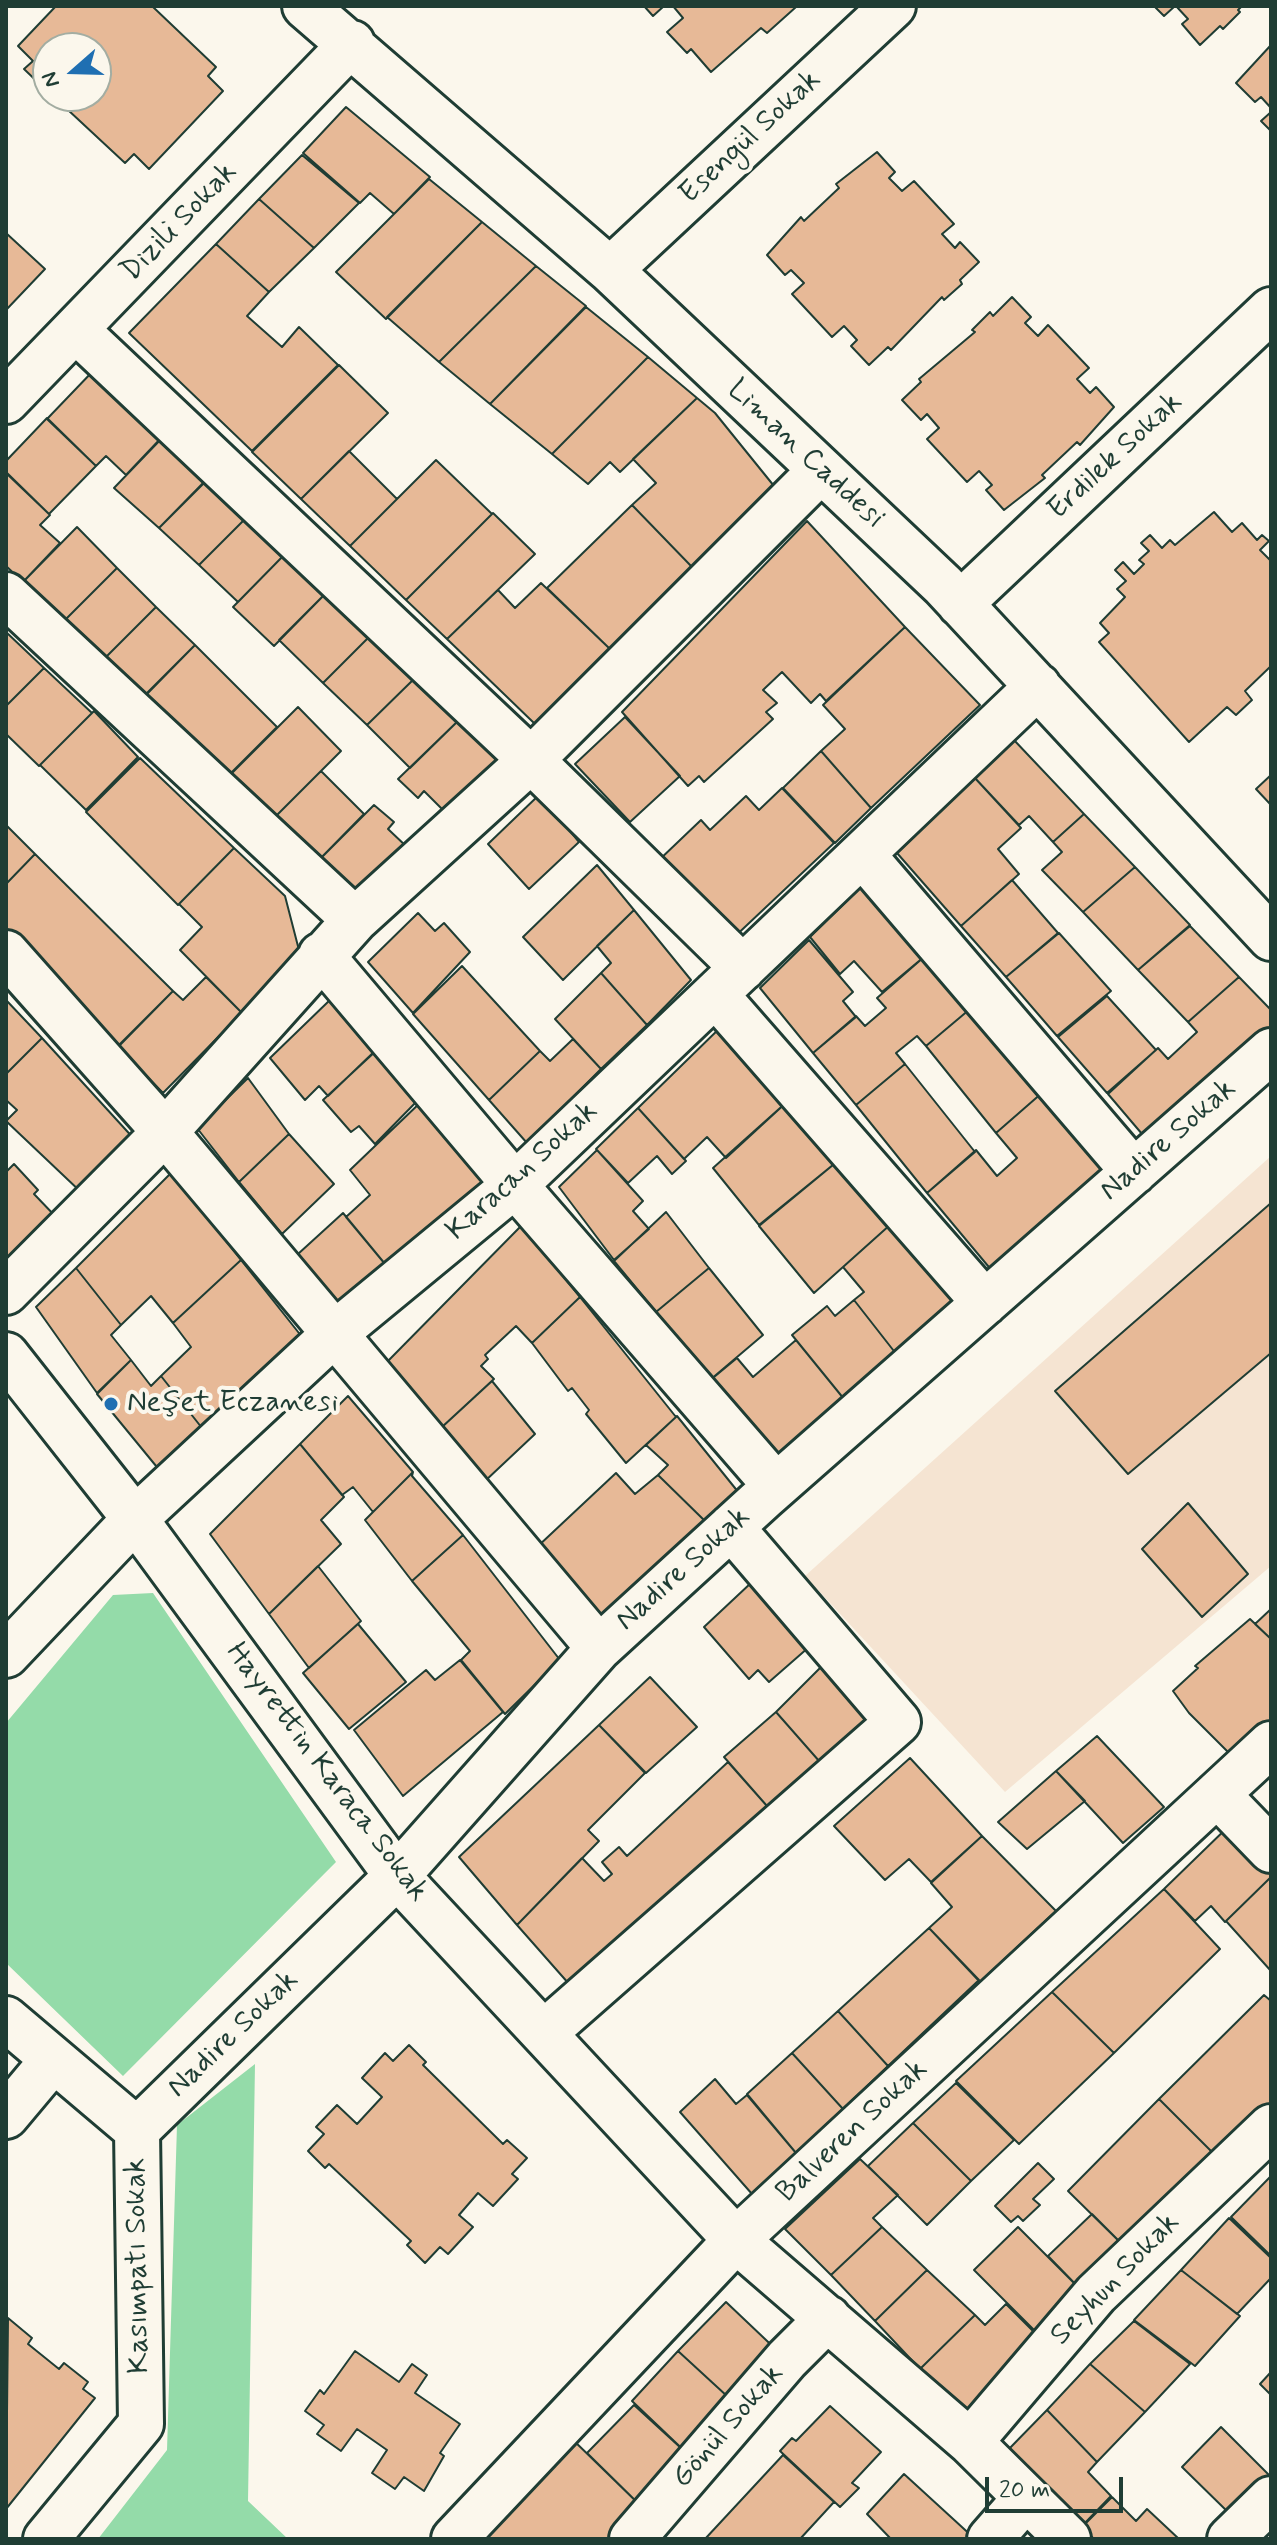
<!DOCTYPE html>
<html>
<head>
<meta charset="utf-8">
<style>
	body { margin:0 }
	#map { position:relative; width:1277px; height:2545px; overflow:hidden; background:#fbf7ec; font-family:Mynerve,sans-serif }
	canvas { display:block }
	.frame { position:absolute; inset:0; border:8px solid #1f3d34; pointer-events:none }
	.north { position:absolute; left:32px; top:32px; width:80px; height:80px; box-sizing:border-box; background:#fbf7ec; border:2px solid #a3ada2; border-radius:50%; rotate:250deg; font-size:22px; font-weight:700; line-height:32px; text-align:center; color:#1f3d34 }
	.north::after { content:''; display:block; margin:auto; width:28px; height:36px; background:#1f6fb2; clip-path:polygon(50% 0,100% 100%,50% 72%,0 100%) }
	.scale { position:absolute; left:985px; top:2477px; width:138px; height:36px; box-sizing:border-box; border:4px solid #1f3d34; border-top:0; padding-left:10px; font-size:24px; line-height:28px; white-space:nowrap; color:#1f3d34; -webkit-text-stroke:6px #fbf7ec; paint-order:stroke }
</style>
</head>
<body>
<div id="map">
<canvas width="1277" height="2545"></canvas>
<div class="frame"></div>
<div class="north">N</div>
<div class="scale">20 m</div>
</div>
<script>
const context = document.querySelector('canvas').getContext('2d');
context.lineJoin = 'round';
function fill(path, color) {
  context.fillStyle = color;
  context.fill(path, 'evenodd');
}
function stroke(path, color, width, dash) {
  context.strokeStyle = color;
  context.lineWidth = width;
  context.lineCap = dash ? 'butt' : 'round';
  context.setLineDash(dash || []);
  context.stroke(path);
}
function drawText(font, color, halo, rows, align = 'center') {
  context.font = font + ' Mynerve,sans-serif';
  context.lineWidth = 8;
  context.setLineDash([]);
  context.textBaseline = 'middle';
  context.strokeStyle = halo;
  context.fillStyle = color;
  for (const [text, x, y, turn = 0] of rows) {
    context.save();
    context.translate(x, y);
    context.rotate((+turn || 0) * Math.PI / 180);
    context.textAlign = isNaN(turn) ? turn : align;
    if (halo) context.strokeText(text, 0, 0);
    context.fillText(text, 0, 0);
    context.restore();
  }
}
fill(new Path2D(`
	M1271 1156V1566L1005 1792 805 1576Z`), '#f5e4d2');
fill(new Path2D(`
	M153 1593 336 1862 123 2076 6 1963V1723L113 1595Z
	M255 2064 248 2501 288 2539H98L167 2450 177 2125Z`), '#94dba9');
const building = new Path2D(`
	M56 6H152L216 67 208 76 223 91 149 169 134 154 125 163 53 96H96V48H48V92L24 69 33 61 18 46Z
	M644 6H664L653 16Z
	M673 6H795L796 7 767 33 761 28 711 72 691 49 687 53 667 32 683 18Z
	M1154 6H1175L1164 16Z
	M1176 6H1242L1238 10 1240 12 1223 29 1220 26 1200 45 1182 24 1188 19Z
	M1271 45V108L1261 97 1255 102 1236 83Z
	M346 107 430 177 394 214 370 193 360 203 303 153Z
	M1271 112V131L1261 121Z
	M877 152 895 172 889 178 902 191 914 181 954 224 942 234 955 248 960 242 979 262 960 280 962 284 944 300 942 297 891 350 888 347 869 365 851 346 857 340 844 326 832 337 792 294 804 283 791 270 785 275 767 255 801 217 804 221 839 188 836 184Z
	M302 155 359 203 314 248 259 199Z
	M429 179 482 222 386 319 336 272Z
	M259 199 314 248 269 292 216 244Z
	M482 222 536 266 439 362 387 317Z
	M6 233 45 269 6 310Z
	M216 244 269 292 247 316 282 347 299 327 338 365 252 451 129 333Z
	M536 266 586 306 490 404 439 362Z
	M1012 297 1031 317 1025 323 1038 336 1048 325 1089 368 1077 379 1090 393 1096 387 1114 407 1080 445 1077 442 1042 475 1045 478 1004 510 986 490 992 485 979 471 967 482 927 439 939 428 927 414 921 420 902 400 921 382 919 379 975 332 972 330 990 312 993 316Z
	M586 307 648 357 552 454 490 404Z
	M648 357 697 398 620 472 610 462 588 484 552 454Z
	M339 365 388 413 301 499 252 452Z
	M94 370 163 436 126 475 106 456 96 466 47 419Z
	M697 398 715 413 774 486 692 567 632 505 656 483 633 459Z
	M47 418 96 466 49 514 6 472V461Z
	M164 436 209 478 159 528 114 488Z
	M349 451 397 499 350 546 301 499Z
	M436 460 492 514 406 600 350 546Z
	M6 473 50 515 40 525 60 543 23 582 6 566Z
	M207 479 248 516 199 565 159 528Z
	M632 505 692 567 610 649 547 588Z
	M1214 512 1232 532 1242 523 1257 540 1262 535 1269 541 1260 550 1271 561V666L1245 691 1252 700 1236 715 1227 707 1189 742 1099 642 1109 633 1100 623 1125 597 1117 589 1126 581 1115 570 1123 562 1134 574 1144 564 1139 560 1149 551 1141 543 1150 535 1162 548 1170 540 1175 545Z
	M493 513 535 554 447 639 406 600Z
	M248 516 286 553 238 602 199 565Z
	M807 521 905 627 826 701 820 694 811 703 782 672 763 690 777 703 766 712 773 719 704 782 699 776 688 786 622 712Z
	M77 527 117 568 64 621 23 582Z
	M286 553 328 591 274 646 233 607Z
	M117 568 156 607 103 660 64 621Z
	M541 583 610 649 535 724 447 639 498 590 515 608Z
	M328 591 372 634 323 683 279 640Z
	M156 607 195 645 142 698 103 660Z
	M905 627 980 705 871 808 821 751 845 729 823 705Z
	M6 632 44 668 6 706Z
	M372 634 416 677 367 725 323 683Z
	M195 645 277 727 226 778 143 698Z
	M44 668 92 713 39 766 6 734V706Z
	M416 677 460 719 410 768 367 725Z
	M298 707 341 751 271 821 227 778Z
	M94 711 138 757 86 810 40 765Z
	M625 717 680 776 630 822 575 764Z
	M460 719 501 758 445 812 424 791 418 798 398 779Z
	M1013 739 1084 814 1053 842 1029 816 1019 825 974 777Z
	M821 751 871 808 835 843 783 788Z
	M140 758 234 848 178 905 86 812Z
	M321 771 364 814 315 864 271 821Z
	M1271 775V805L1256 789Z
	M974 777 1021 828 998 849 1019 874 961 926 897 853Z
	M782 788 834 843 729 942 657 862 701 820 710 830 746 796 759 810Z
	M540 794 579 842 529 889 488 844Z
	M374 805 394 822 388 829 408 848 354 903 315 864Z
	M1084 814 1135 867 1083 912 1042 870 1062 852 1053 842Z
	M6 825 35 854 6 884Z
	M234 848 285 896 300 954 242 1013 180 950 202 927 179 904Z
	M35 854 173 991 117 1047 6 933V884Z
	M597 865 634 910 563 980 523 937Z
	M1135 867 1190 925 1138 970 1083 912Z
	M1012 880 1058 933 1006 977 961 926Z
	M864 884 925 956 882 992 854 961 840 974 810 937Z
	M634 910 691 980 647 1025 601 973 611 963 597 946Z
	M418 913 435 931 444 923 470 952 413 1013 368 962Z
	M1190 926 1239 977 1188 1022 1138 970Z
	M1059 933 1111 991 1057 1036 1006 977Z
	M809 940 853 992 843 1001 856 1017 813 1053 760 988Z
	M924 957 970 1009 926 1046 917 1036 896 1053 905 1064 856 1105 813 1053 856 1016 865 1026 886 1008 877 998Z
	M462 966 540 1051 489 1100 413 1014Z
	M601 973 647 1025 601 1069 555 1019Z
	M206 977 242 1013 163 1093 118 1047 173 991 183 1000Z
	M1239 977 1271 1010V1030L1148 1141 1108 1094 1158 1048 1168 1059 1197 1032 1188 1022Z
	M1107 996 1156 1050 1107 1093 1058 1037Z
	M332 998 377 1049 328 1096 319 1086 305 1100 270 1058Z
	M6 1000 42 1038 6 1074Z
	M970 1009 1043 1092 996 1133 926 1046Z
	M726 1022 789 1100 726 1158 707 1137 684 1159 638 1108Z
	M42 1038 136 1141 83 1194 6 1121 17 1110 6 1100V1074Z
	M573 1039 601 1069 527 1143 489 1100 540 1051 550 1061Z
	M378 1049 421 1097 375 1144 359 1126 351 1132 323 1100Z
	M905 1064 975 1152 927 1193 856 1105Z
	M248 1078 289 1134 239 1182 197 1128Z
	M1043 1092 1111 1169 993 1272 927 1193 976 1150 997 1176 1017 1158 996 1133Z
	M423 1100 490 1177 390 1270 346 1217 370 1195 350 1170Z
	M789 1100 839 1160 759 1225 713 1168Z
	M638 1108 686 1161 672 1174 657 1156 628 1183 596 1149Z
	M289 1134 334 1184 282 1234 239 1182Z
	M597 1150 643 1201 633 1211 649 1229 614 1260 559 1187Z
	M839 1160 891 1224 814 1293 759 1226Z
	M14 1164 38 1190 34 1194 57 1218 6 1265V1172Z
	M172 1172 241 1260 173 1323 151 1296 121 1325 76 1268Z
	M1271 1203V1353L1128 1474 1055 1391Z
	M666 1212 709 1268 656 1312 614 1261Z
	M343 1213 390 1270 344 1312 298 1254Z
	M891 1224 957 1304 897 1355 854 1300 864 1292 843 1267Z
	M522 1225 580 1297 532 1343 516 1326 485 1355 488 1359 481 1366 494 1379 442 1427 387 1362Z
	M241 1260 310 1347 213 1442 161 1376 191 1347 173 1323Z
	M76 1268 121 1325 111 1335 131 1360 97 1393 36 1307Z
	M709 1268 763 1335 710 1380 656 1312Z
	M580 1297 676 1417 626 1463 586 1414 589 1410 572 1388 568 1391 532 1343Z
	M854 1300 897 1355 844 1399 792 1335 827 1306 835 1316Z
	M796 1340 844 1399 772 1461 708 1382 737 1358 753 1377Z
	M131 1360 151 1386 161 1376 213 1442 170 1483 97 1394Z
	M492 1381 535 1434 484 1482 441 1428Z
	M348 1396 413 1472 373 1512 353 1487 342 1495 300 1444Z
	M677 1416 739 1493 707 1523 658 1475 668 1465 646 1445Z
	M300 1444 344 1497 321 1520 341 1544 269 1614 210 1534Z
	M413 1472 412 1476 463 1535 412 1581 365 1520Z
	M616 1473 635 1494 658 1475 707 1523 595 1625 536 1548Z
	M1188 1503 1248 1574 1202 1617 1142 1549Z
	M463 1535 560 1660 505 1714 461 1660 470 1651 412 1581Z
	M318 1566 361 1621 309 1668 269 1614Z
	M752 1582 809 1647 769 1682 758 1670 749 1679 704 1627Z
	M1271 1609V1639L1255 1624Z
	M1250 1619 1271 1639V1725L1232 1756 1189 1713 1173 1691 1198 1668 1195 1666Z
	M358 1624 406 1682 349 1729 303 1673Z
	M460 1660 503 1712 403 1796 354 1730 426 1670 435 1680Z
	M825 1663 877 1723 827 1770 776 1712Z
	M650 1677 697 1727 646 1773 599 1725Z
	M776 1712 827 1770 774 1814 724 1757Z
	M599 1725 645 1773 588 1830 599 1841 517 1925 459 1857Z
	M1097 1736 1164 1807 1123 1843 1056 1771Z
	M910 1758 982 1836 931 1882 909 1859 885 1880 834 1826Z
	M728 1762 775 1815 577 1993 517 1925 582 1858 604 1881 612 1874 602 1862 619 1847 627 1856Z
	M1056 1771 1085 1801 1027 1849 998 1822Z
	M1233 1822 1271 1864V1877L1225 1922 1211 1906 1195 1921 1164 1889Z
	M982 1836 1056 1911 980 1982 929 1928 952 1907 931 1883Z
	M1271 1877V1971L1226 1921Z
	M1164 1889 1220 1949 1114 2053 1052 1992Z
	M929 1928 979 1980 888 2066 838 2011Z
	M1052 1992 1114 2053 1019 2144 956 2081Z
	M1264 1995 1271 2001V2109L1221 2161 1159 2099Z
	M838 2011 888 2066 843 2109 792 2053Z
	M409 2045 426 2062 423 2065 503 2144 507 2140 527 2158 512 2174 518 2179 493 2206 478 2193 459 2215 473 2227 448 2254 440 2247 425 2263 407 2245 411 2241 329 2164 325 2168 308 2151 324 2134 316 2127 337 2105 357 2124 382 2097 362 2078 385 2053 393 2061Z
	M792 2053 843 2109 796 2153 747 2094Z
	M715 2079 736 2104 747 2095 796 2153 752 2194 680 2112Z
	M956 2083 1014 2140 971 2181 913 2123Z
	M1159 2099 1221 2161 1130 2252 1068 2191Z
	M913 2123 971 2181 927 2225 868 2166Z
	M860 2159 898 2195 873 2218 882 2227 831 2275 785 2229Z
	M1038 2163 1054 2179 1033 2199 1040 2205 1023 2221 1018 2216 1011 2222 995 2206Z
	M1271 2176V2256L1231 2217Z
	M1092 2214 1130 2252 1086 2295 1048 2256Z
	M1229 2218 1271 2258V2278L1237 2314 1181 2270Z
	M882 2227 927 2270 875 2321 831 2275Z
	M1018 2227 1087 2296 1043 2339 974 2270Z
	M927 2270 975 2315 920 2369 875 2321Z
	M1181 2270 1240 2316 1195 2366 1134 2320Z
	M726 2302 785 2358 740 2408 678 2351Z
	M1006 2304 1042 2340 966 2414 920 2369 975 2315 985 2325Z
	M8 2318 32 2338 28 2344 59 2369 64 2363 88 2382 83 2389 95 2398 6 2509Z
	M1134 2321 1190 2364 1145 2412 1090 2364Z
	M355 2351 399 2382 412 2364 427 2375 415 2393 460 2424 440 2453 444 2456 424 2491 404 2477 395 2489 372 2473 387 2450 357 2429 341 2451 317 2434 324 2425 305 2411 320 2390 324 2394Z
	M678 2351 740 2408 694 2460 632 2401Z
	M1090 2364 1145 2412 1097 2462 1047 2410Z
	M1271 2372V2395L1260 2384Z
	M634 2405 694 2460 646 2511 587 2453Z
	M830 2406 881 2452 852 2483 859 2488 840 2507 780 2451 792 2438 796 2441Z
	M1047 2410 1097 2462 1088 2472 1111 2496 1083 2525 1006 2452Z
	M1221 2427 1271 2477 1232 2516 1182 2467Z
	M569 2436 646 2511 624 2539H479Z
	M783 2455 834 2502 800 2539H705Z
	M904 2474 975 2539H891L867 2514Z
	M1112 2497 1136 2521 1147 2509 1179 2539H1094L1082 2527Z`);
fill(building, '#e7b997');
stroke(building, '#1f3d34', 2);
const minor = new Path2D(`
	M305 6 610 270 943 585 1271 938
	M610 270 893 6
	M76 330 531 760 743 968
	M6 401 352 43
	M6 595 355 920
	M960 604 1271 310
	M862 854 1134 1172
	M6 953 165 1132 599 1648
	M321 955 515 1185 776 1486
	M715 994 985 1303
	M6 1292 165 1132 355 920 531 760 821 470
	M6 1355 135 1519 397 1876 736 2240 970 2442 1068 2539
	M6 1655 135 1519 333 1335 515 1185 1038 686
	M1217 1794 1271 1850
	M6 2019 137 2130 141 2424 46 2539
	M545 2032 898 1722 731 1527
	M6 2116 53 2060
	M137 2130 397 1876 599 1648 764 1497 1271 1051
	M970 2442 1096 2294 1271 2127
	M454 2539 736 2240 1271 1744
	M632 2539 787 2359 828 2318
	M990 2539 1025 2499
	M1230 2539 1271 2499`);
stroke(minor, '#1f3d34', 50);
stroke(minor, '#fbf7ec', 44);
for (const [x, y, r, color] of [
	[111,1404,8,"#1f6fb2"]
]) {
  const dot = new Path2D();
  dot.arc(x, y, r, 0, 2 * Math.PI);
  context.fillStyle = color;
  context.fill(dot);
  stroke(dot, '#fbf7ec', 3);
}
drawText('30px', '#1f3d34', '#fbf7ec', [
	["Esengül Sokak",751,138,-43],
	["Dizili Sokak",180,223,-46],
	["Liman Caddesi",805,455,43],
	["Erdilek Sokak",1116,457,-43],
	["Nadire Sokak",1169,1141,-41],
	["Karacan Sokak",523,1172,-42],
	["Nadire Sokak",684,1570,-42],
	["Hayrettin Karaca Sokak",326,1773,53],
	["Nadire Sokak",234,2035,-44],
	["Balveren Sokak",853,2132,-43],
	["Kasımpatı Sokak",139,2266,-91],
	["Seyhun Sokak",1116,2280,-46],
	["Gönül Sokak",729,2427,-49]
]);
drawText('30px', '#1f3d34', '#fbf7ec', [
	["Neşet Eczanesi",127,1404]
], 'left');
</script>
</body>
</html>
